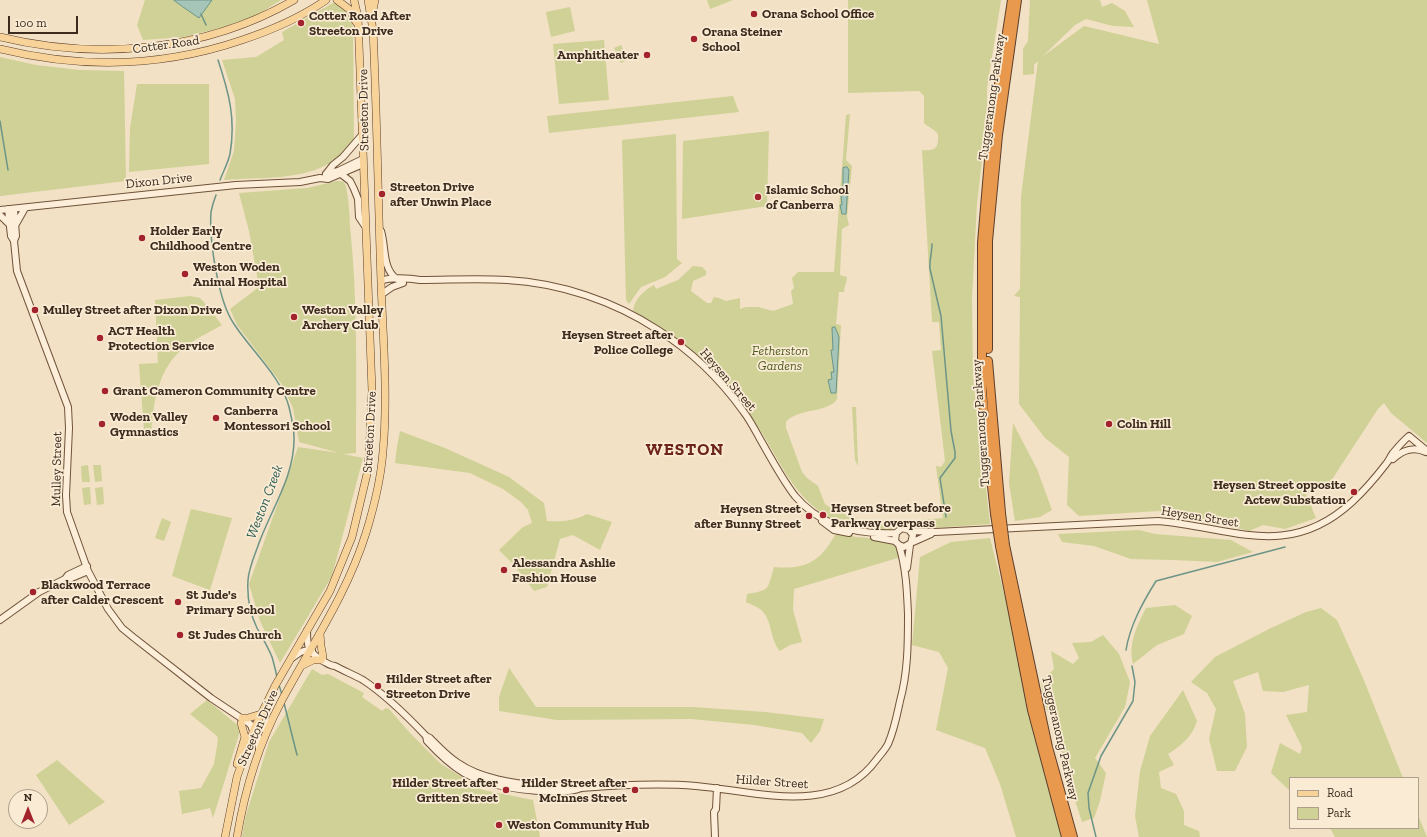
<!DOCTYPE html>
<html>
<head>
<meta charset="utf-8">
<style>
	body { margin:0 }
	#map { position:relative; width:1427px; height:837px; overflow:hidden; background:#f2e1c4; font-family:"Zilla Slab",serif }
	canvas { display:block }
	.legend { position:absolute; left:1289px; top:777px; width:130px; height:52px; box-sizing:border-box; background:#f9ebd4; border:1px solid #ae9e8b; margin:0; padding:5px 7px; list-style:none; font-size:12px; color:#3d2b1e }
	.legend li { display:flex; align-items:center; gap:8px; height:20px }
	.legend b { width:20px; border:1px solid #ae9e8b }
	.north { position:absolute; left:8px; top:789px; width:40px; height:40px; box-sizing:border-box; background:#f9ebd4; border:1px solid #ae9e8b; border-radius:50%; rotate:0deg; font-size:11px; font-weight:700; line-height:16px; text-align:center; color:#3d2b1e }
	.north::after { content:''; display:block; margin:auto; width:14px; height:18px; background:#a3232d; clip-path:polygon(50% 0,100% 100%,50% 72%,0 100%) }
	.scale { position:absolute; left:8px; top:16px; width:70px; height:18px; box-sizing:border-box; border:2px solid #3d2b1e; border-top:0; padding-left:5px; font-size:12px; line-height:14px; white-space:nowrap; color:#3d2b1e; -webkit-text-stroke:3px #f9ebd4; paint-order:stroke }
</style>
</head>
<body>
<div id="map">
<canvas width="1427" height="837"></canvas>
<ul class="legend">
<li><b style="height:5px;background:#f8d399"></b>Road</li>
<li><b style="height:11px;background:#cfd196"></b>Park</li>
</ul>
<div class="north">N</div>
<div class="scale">100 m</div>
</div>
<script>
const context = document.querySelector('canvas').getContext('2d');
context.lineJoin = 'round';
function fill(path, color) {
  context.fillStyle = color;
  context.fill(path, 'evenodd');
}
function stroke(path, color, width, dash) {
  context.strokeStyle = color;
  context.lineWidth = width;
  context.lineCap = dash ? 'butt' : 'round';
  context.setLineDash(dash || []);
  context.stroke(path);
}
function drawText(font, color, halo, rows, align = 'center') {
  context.font = font + ' "Zilla Slab",serif';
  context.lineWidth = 3.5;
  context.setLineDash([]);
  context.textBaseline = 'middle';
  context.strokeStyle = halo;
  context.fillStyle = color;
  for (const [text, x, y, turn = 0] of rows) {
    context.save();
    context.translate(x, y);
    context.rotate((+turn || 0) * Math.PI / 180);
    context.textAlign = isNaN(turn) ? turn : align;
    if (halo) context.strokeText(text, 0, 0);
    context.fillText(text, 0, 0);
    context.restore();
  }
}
fill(new Path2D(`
	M145 0H281L257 15 224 27 184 37 143 40 137 25Z
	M707 0H733L710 9Z
	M848 0H1001L987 88V118L977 203 972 298 973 377 990 524 918 529 911 526 909 521 943 518 936 466 941 467 945 461 932 351 941 350 939 322H932L922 150C931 151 938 150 938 140 938 137 939 136 937 133 934 129 928 127 924 123V96L919 91 848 93Z
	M1030 0H1100L1102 7 1112 3 1125 11 1134 27 1113 26 1086 19 1075 25 1042 57 1084 26 1159 44 1147 0H1427V443L1391 413 1384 403 1378 409 1329 484 1306 494 1316 518 1285 529 1263 525 1249 531 1195 517 1159 511 1079 516 1067 505 1069 457 1045 438 1019 404 1020 297 1014 296 1020 289 1021 197 1038 61 1034 65V74L1023 75V49L1028 41Z
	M333 3 338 4 351 17 353 28 354 142C347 148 341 156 333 161 303 181 259 177 224 180L234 151 236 122 235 99 222 60 256 57 284 40 282 32Z
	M570 7 575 31 551 37 546 12Z
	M604 40 609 100 559 104 553 44Z
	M621 45 628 60 621 63 614 48Z
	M0 57 36 65 80 70 124 71 126 181 0 196Z
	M137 84H209V164L129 172 130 128Z
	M733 96 739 112 549 133 547 116Z
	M850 114 846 160 852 166 847 217 849 225 842 229 840 275 847 277C847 283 844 286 844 292H839L836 324 841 325 837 399C829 413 797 408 786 422V428L802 472 807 478 818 486 825 504 834 510 854 518 865 521H890L894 528C884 533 869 531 858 528 796 513 785 466 753 419 742 404 730 388 717 374 694 349 664 331 635 312L633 310C635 299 644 290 654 285L656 289 678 280 693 266 702 267 706 271V275L693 281 691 291 707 303H711L714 297 719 298 726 301 740 298V309L746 307H758L773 311 793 304 791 291 794 288 792 278 798 272H834L846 115Z
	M769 131 767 206 682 219 683 141Z
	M676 134 677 259 682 263 665 277 641 287 629 304 626 300 622 140Z
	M337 181C340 181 344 181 345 184 348 190 350 218 350 226 358 302 356 377 356 453L343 454 363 458 332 576 280 663 260 621 249 584 298 447 339 453 299 442 293 408 281 383 237 325 230 309 259 287 249 231 239 193 307 188Z
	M190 296 200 298 203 301 222 325C210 332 196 338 185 347 157 368 153 405 151 436L144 430 139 364 158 363 155 300Z
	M852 407H856L858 466 855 460Z
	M1013 423 1037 469 1052 510 1040 517 1015 521 1009 483Z
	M400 431 445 448 509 477 544 503 547 521C561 522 574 521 587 514L612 522 600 550 573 535 560 539 547 587 534 591 514 565 499 550 523 527 532 523 528 510 521 502 503 489 470 473 395 463 397 447Z
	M88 465 90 482H82L81 466Z
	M93 465H101L102 481 95 482Z
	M90 487 91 504 84 505 82 488Z
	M103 487 104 504 97 505 95 488Z
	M191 509 232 518 210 590 172 576Z
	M162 518 171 522 164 541 155 538Z
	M1139 530 1155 534 1231 540 1253 552 1217 562 1173 560 1131 559 1094 546 1062 542 1058 534Z
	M839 533 845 534 856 537 894 540 901 557 794 589 793 610 802 642 790 645 780 651C769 639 773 619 760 609 756 606 750 604 746 602L747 594C771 590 767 590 774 567 805 570 820 562 835 535Z
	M990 538 1066 837H1016L1000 784 985 748 936 730 948 668 939 652 912 645 920 557 951 542Z
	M1175 605 1192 616 1184 634 1157 645 1133 664C1128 643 1137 626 1146 608Z
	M1321 608 1337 620 1363 678 1403 778H1290V791L1271 773 1280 743 1300 754 1302 747 1286 715 1307 712 1309 685 1283 692 1263 691 1258 672 1233 681 1245 714 1247 747 1235 771H1217L1209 739 1216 709 1207 693 1191 682 1215 657 1269 629 1306 612Z
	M1103 635 1119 654 1130 682 1125 707 1095 758 1106 773 1100 801 1094 818 1082 822 1061 757 1062 741 1044 703 1041 681 1054 669 1051 651 1073 664 1079 658 1072 643 1091 642Z
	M509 668 536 707H693L765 712 824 719 820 731 811 743 802 733 754 725 691 719 557 720 499 711V697Z
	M312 669 322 675 328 674 364 693 362 697 382 711 386 708 389 709 410 733 441 764 483 790 533 800 540 837H242L245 818 269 742Z
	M1183 690 1197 721C1192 737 1182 745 1168 754L1174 765 1159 772 1161 788 1176 794 1184 811V825L1199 831 1200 837H1139L1135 816 1140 771 1150 736Z
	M207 700 241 728 213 818 210 808 182 814 179 791 201 788 214 764 218 740 217 736 190 714Z
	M57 760 105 802 69 825 36 775Z
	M1418 815 1427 837H1335L1330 828H1418Z`), '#cfd196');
const water = new Path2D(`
	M174 0H212L199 18 183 7Z
	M847 167 849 170 846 214H842L840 205H842L841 196 843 195V168Z
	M835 327 839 337 836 393H831L828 380 832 379 831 372H834L831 350H833L832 328Z`);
fill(water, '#a6c5b9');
stroke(water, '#6c9487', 1);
stroke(new Path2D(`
	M201 14 206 25
	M218 60C229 93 236 119 230 154 228 163 223 172 220 180
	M0 121 8 170
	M216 195C214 200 212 207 211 212 209 240 218 301 234 324 250 349 282 378 289 407 291 416 294 427 294 437 295 475 272 508 259 543 255 555 249 567 248 580 247 596 250 614 257 628 262 637 268 647 272 657 274 664 276 671 277 678
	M932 244C932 253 929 261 930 269L941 316 951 431 955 452V458L940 478 946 517
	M1126 650C1130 625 1143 602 1156 581L1285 547
	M279 685 282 695
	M284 703 297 755
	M1096 837 1089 808 1088 793 1101 756 1133 701 1135 682 1132 666`), '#6c9487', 1.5);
const secondary = new Path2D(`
	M326 174 333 165 343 157 362 135
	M326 174 338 171 363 159
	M341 174 350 181 354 189 358 199 359 217 365 226
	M8 209 11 236 14 241
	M14 209 16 236 14 241 17 271 68 407 69 428 66 495 67 512 88 571 108 609 122 628 133 637 211 698 250 724 258 736 259 749
	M0 210 236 185 300 182 320 178 328 179 363 164
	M0 215 9 224
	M16 224 25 208
	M381 231C386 247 382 269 397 279
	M381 281C389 277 410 278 420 280 449 280 478 278 507 280 560 283 614 301 658 330 691 351 720 379 743 411 750 420 755 430 760 439 771 458 782 479 795 496 821 527 857 535 896 533
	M382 294 392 287 403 283
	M1393 459C1403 450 1413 446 1426 452
	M822 521 834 530 849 533
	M911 531 935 532 1158 521C1231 527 1288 561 1352 502 1364 491 1376 477 1386 464 1389 461 1390 457 1393 453 1398 447 1403 441 1409 436L1427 451
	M874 537 895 541 899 545 904 547 911 543 913 535 909 530 902 528 896 533 895 541
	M913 542 931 534
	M907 568 910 545
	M65 579H69L88 571
	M0 620 39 592 65 579 68 575 87 566
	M307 631C307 647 308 652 323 661 327 663 330 666 335 666 344 671 354 675 363 680 386 695 407 716 426 736L427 741C438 753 449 764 464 773 472 777 481 781 489 783 510 789 562 796 581 788 619 785 658 783 696 786 756 791 835 818 877 759 880 755 885 750 888 744 894 731 897 715 900 701 908 672 908 643 908 614 907 590 906 568 899 545
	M292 658C299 653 303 649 312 651
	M252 728 262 729 270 721
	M426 736 430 738C439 747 447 756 458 763 481 779 513 783 541 786 554 787 568 783 581 788
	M715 837 714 812 716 809 717 788`);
const primary = new Path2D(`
	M337 0 349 9 356 22
	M372 15 375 0
	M0 37C98 61 206 51 294 0
	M0 49C81 69 163 67 242 40 272 30 300 18 326 0
	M320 634 321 646 323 657
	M303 665 313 660H321
	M242 718H248L261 714
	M237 764 245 737 241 723
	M225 837 237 777 254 729 275 686 330 591 352 537 367 474 369 456 372 391 358 17 354 0
	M237 837C245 789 258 745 281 702 311 646 347 594 366 533 374 507 381 478 383 451 388 396 383 337 381 282 378 198 377 114 373 30L368 0`);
const highway = new Path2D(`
	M988 349V241L998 135 1017 0
	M988 361 1001 513
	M995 514 982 393V243L991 136 1012 0
	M1005 545 1048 747 1073 837
	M1000 546 1032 710 1066 837`);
stroke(secondary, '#70523b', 8);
stroke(primary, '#5c3f2d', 8);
stroke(highway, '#5c3f2d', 10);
stroke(secondary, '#fceed8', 6);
stroke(primary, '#f8d399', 7);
stroke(highway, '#e8994e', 8);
const highwayBridge = new Path2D(`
	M1001 513 1005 545
	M995 514 1000 546`);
stroke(highwayBridge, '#5c3f2d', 10, []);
stroke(highwayBridge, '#e8994e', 8);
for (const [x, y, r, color] of [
	[754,14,4,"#a3232d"],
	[301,23,4,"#a3232d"],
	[694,39,4,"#a3232d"],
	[647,55,4,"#a3232d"],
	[382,194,4,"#a3232d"],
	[758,197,4,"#a3232d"],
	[142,238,4,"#a3232d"],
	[185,274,4,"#a3232d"],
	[35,310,4,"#a3232d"],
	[294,317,4,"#a3232d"],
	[100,338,4,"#a3232d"],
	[681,342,4,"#a3232d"],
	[105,391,4,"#a3232d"],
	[216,418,4,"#a3232d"],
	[102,424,4,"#a3232d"],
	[1109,424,4,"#a3232d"],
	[1354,492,4,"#a3232d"],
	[823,515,4,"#a3232d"],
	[809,516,4,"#a3232d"],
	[504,570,4,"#a3232d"],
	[33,592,4,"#a3232d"],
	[178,602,4,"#a3232d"],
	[180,635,4,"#a3232d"],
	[378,686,4,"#a3232d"],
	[506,790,4,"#a3232d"],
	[635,790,4,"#a3232d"],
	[499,825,4,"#a3232d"]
]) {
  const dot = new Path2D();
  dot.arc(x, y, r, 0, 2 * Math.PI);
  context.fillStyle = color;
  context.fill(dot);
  stroke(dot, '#f9ebd4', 1.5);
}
drawText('bold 13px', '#3d2b1e', '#f9ebd4', [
	["Orana School Office",762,14],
	["Cotter Road After",309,16],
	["Streeton Drive",309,31],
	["Orana Steiner",702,32],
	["School",702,47],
	["Amphitheater",639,55,"right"],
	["Streeton Drive",390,187],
	["after Unwin Place",390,202],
	["Islamic School",766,190],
	["of Canberra",766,205],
	["Holder Early",150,231],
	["Childhood Centre",150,246],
	["Weston Woden",193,267],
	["Animal Hospital",193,282],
	["Mulley Street after Dixon Drive",43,310],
	["Weston Valley",302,310],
	["Archery Club",302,325],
	["ACT Health",108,331],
	["Protection Service",108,346],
	["Heysen Street after",673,335,"right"],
	["Police College",673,350,"right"],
	["Grant Cameron Community Centre",113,391],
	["Canberra",224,411],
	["Montessori School",224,426],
	["Woden Valley",110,417],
	["Gymnastics",110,432],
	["Colin Hill",1117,424],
	["Heysen Street opposite",1346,485,"right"],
	["Actew Substation",1346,500,"right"],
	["Heysen Street before",831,508],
	["Parkway overpass",831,523],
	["Heysen Street",801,509,"right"],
	["after Bunny Street",801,524,"right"],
	["Alessandra Ashlie",512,563],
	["Fashion House",512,578],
	["Blackwood Terrace",41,585],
	["after Calder Crescent",41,600],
	["St Jude's",186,595],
	["Primary School",186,610],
	["St Judes Church",188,635],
	["Hilder Street after",386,679],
	["Streeton Drive",386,694],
	["Hilder Street after",498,783,"right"],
	["Gritten Street",498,798,"right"],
	["Hilder Street after",627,783,"right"],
	["McInnes Street",627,798,"right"],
	["Weston Community Hub",507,825]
], 'left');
drawText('13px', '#3d2b1e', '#f9ebd4', [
	["Cotter Road",166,45,-8],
	["Tuggeranong Parkway",992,97,-82],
	["Streeton Drive",364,110,-91],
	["Dixon Drive",159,181,-6],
	["Heysen Street",728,380,49],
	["Tuggeranong Parkway",981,423,-94],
	["Streeton Drive",370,432,-87],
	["Mulley Street",57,469,-89],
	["Heysen Street",1200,517,9],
	["Streeton Drive",258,728,-66],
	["Tuggeranong Parkway",1060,738,77],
	["Hilder Street",772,782,4]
]);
drawText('italic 13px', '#515c22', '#f9ebd4', [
	["Fetherston",780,351],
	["Gardens",780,366]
]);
drawText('italic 14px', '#2c5e57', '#f9ebd4', [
	["Weston Creek",265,502,-69]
]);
context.letterSpacing = '1px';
drawText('bold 17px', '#6e2519', '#f9ebd4', [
	["WESTON",685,450]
]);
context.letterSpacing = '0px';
</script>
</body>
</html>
